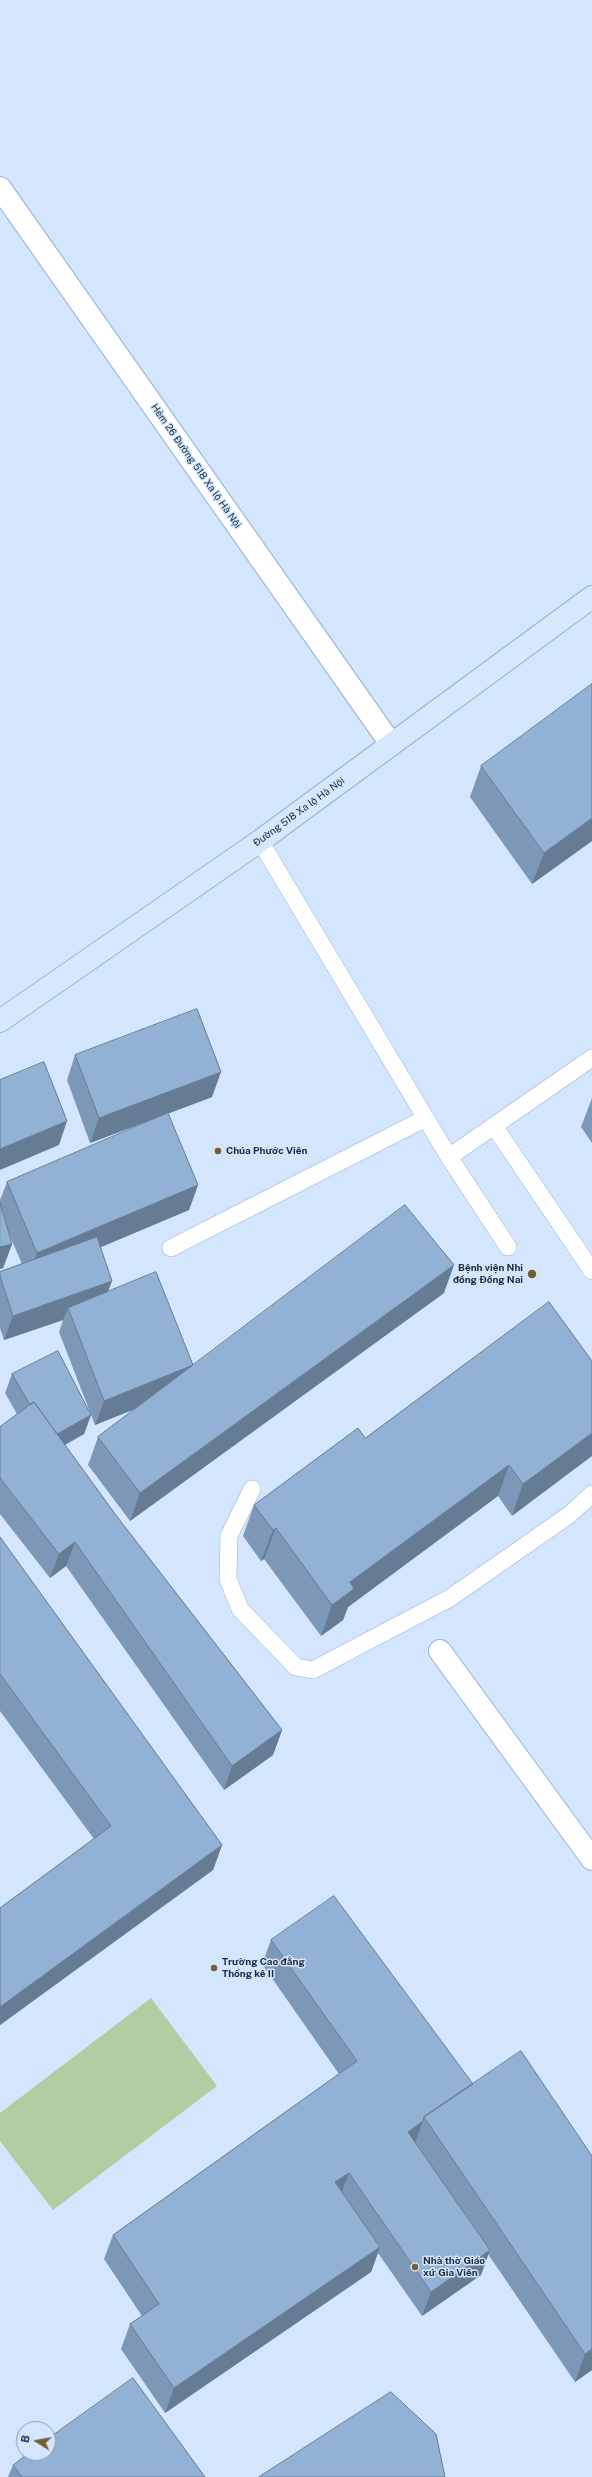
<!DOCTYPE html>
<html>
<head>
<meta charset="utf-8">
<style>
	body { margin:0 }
	#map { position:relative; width:592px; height:2477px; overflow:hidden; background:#d3e6fe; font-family:"Public Sans",sans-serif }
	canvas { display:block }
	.north { position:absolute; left:16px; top:2421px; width:40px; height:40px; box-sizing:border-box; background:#d3e6fe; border:1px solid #8a9aae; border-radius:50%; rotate:281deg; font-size:11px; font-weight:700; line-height:16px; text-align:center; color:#1c2937 }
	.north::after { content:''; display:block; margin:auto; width:14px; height:18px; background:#7b5b31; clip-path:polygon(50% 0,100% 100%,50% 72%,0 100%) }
</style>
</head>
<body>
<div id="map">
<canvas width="592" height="2477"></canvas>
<div class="north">B</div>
</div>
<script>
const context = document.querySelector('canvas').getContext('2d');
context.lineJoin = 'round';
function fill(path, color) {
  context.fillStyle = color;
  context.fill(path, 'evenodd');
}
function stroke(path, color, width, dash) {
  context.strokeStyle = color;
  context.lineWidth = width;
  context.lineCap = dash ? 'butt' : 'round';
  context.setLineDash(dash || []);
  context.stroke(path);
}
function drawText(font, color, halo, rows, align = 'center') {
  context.font = font + ' "Public Sans",sans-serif';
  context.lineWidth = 3;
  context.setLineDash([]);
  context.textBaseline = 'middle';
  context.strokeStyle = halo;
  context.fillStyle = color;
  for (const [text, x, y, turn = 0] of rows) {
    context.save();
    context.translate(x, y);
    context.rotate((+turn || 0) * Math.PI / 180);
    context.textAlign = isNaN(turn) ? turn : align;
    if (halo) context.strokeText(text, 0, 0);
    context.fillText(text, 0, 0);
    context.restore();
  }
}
fill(new Path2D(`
	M151 1998 217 2086 53 2210 0 2141V2113Z`), '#b4cca2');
const lane = new Path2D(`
	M260 841 449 1157 508 1247
	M494 1126 592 1271
	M449 1157 592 1058
	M171 1248 426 1118
	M252 1489 229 1536 228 1579 240 1609 296 1667 313 1670 450 1598 569 1515 592 1494`);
const street = new Path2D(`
	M0 188 391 744
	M440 1651 592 1859`);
const secondary = new Path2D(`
	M0 1021 260 841 592 597`);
stroke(lane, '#93b3d8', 18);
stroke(street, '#93b3d8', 24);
stroke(secondary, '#93b3d8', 24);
stroke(lane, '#fff', 17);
stroke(street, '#fff', 22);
stroke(secondary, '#d7e8fa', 22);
fill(new Path2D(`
	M481 766 592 841 532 884 470 797Z
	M75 1055 212 1097 90 1143 67 1080Z
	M592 1098V1143L581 1127Z
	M7 1182 198 1185 189 1210 100 1247 108 1292 192 1366 444 1293 130 1521 88 1465 98 1437 135 1409 95 1425 59 1332 63 1320 4 1340 0 1328V1272L22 1264 7 1229 12 1244 3 1268 0 1269V1200Z
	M592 1361 512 1516 498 1496 348 1607 343 1620 321 1636 264 1559 261 1561 243 1536 254 1505 365 1438Z
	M12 1374 91 1415 84 1434 65 1445 115 1514 282 1730 273 1755 224 1790 66 1566 50 1578 0 1514V1427L17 1414 5 1393Z
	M0 1537 222 1845 213 1870 0 2025V1908L94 1839 0 1711Z
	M271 1940 473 2084 592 2370 575 2382 488 2254 481 2275 422 2316 378 2253 371 2272 165 2413 121 2349 130 2324 142 2316 104 2259 113 2235 339 2074 262 1964Z
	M13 2465 205 2477H8Z`), '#7d98b7');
fill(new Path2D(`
	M592 818V841L532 884 544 853Z
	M221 1072 212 1097 90 1143 99 1118Z
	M67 1121 59 1145 0 1170V1149Z
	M198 1185 189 1210 28 1278 37 1253Z
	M12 1244 3 1268 0 1269V1247Z
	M454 1265 444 1293 130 1521 140 1493Z
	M112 1281 103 1306 68 1308 63 1320 4 1340 13 1316Z
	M193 1365 184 1389 95 1425 104 1401Z
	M91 1415 84 1434 46 1455 53 1437Z
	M592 1433V1456L512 1516 523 1484Z
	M509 1465 498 1496 348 1607 343 1620 321 1636 332 1605 350 1582Z
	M276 1528 264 1559 261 1561 273 1530Z
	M75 1542 66 1566 50 1578 59 1554Z
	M282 1730 273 1755 224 1790 232 1766Z
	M222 1845 213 1870 0 2025V2007Z
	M423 2121 414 2146 408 2132Z
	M349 2173 340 2197 335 2182Z
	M380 2247 371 2272 165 2413 174 2388Z
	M490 2250 481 2275 422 2316 431 2292Z
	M592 2349V2370L575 2382 585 2354Z`), '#667c95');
const building = new Path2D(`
	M592 684V818L544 853 481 766Z
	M197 1009 221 1072 99 1118 75 1055Z
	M44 1062 67 1121 0 1149V1080Z
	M168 1113 198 1185 37 1253 7 1182Z
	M0 1203 12 1244 0 1247Z
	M405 1205 454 1265 140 1493 98 1437Z
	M97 1237 112 1281 13 1316 0 1276V1272Z
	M156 1272 193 1365 104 1401 68 1308Z
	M549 1302 592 1361V1433L523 1484 509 1465 350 1582 354 1589 332 1605 276 1528 273 1530 254 1505 358 1428 365 1438Z
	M58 1351 91 1415 57 1434 34 1402 30 1405 12 1374Z
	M34 1402 115 1514 282 1730 232 1766 75 1542 59 1554 0 1478V1427Z
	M0 1537 222 1845 0 2007V1908L111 1826 0 1674Z
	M334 1896 473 2084 424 2117 423 2121 408 2132 490 2250 431 2292 349 2173 335 2182 380 2247 174 2388 130 2324 159 2304 113 2235 357 2061 271 1940Z
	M521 2051 592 2156V2349L585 2354 424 2117Z
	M133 2378 205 2477H22L13 2465 29 2453H48V2439Z
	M391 2392 436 2434 445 2477H259Z`);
fill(building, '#91b1d5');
stroke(building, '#667c95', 1);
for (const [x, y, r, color] of [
	[218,1151,4,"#7b5b31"],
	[532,1274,5,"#7b5b31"],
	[214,1968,4,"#7b5b31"],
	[415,2267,4,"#7b5b31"]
]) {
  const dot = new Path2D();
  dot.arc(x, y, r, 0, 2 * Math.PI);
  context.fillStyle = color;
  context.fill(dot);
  stroke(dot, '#d3e6fe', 1.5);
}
drawText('10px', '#1c2937', '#d3e6fe', [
	["Hẻm 26 Đường 518 Xa lộ Hà Nội",196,466,55],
	["Đường 518 Xa lộ Hà Nội",299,812,-36]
]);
drawText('bold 10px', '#1c2937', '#d3e6fe', [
	["Chúa Phước Viên",226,1151],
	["Bệnh viện Nhi",523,1268,"right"],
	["đồng Đồng Nai",523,1280,"right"],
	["Trường Cao đẳng",222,1962],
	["Thống kê II",222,1974],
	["Nhà thờ Giáo",423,2261],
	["xứ Gia Viên",423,2273]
], 'left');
</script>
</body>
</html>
